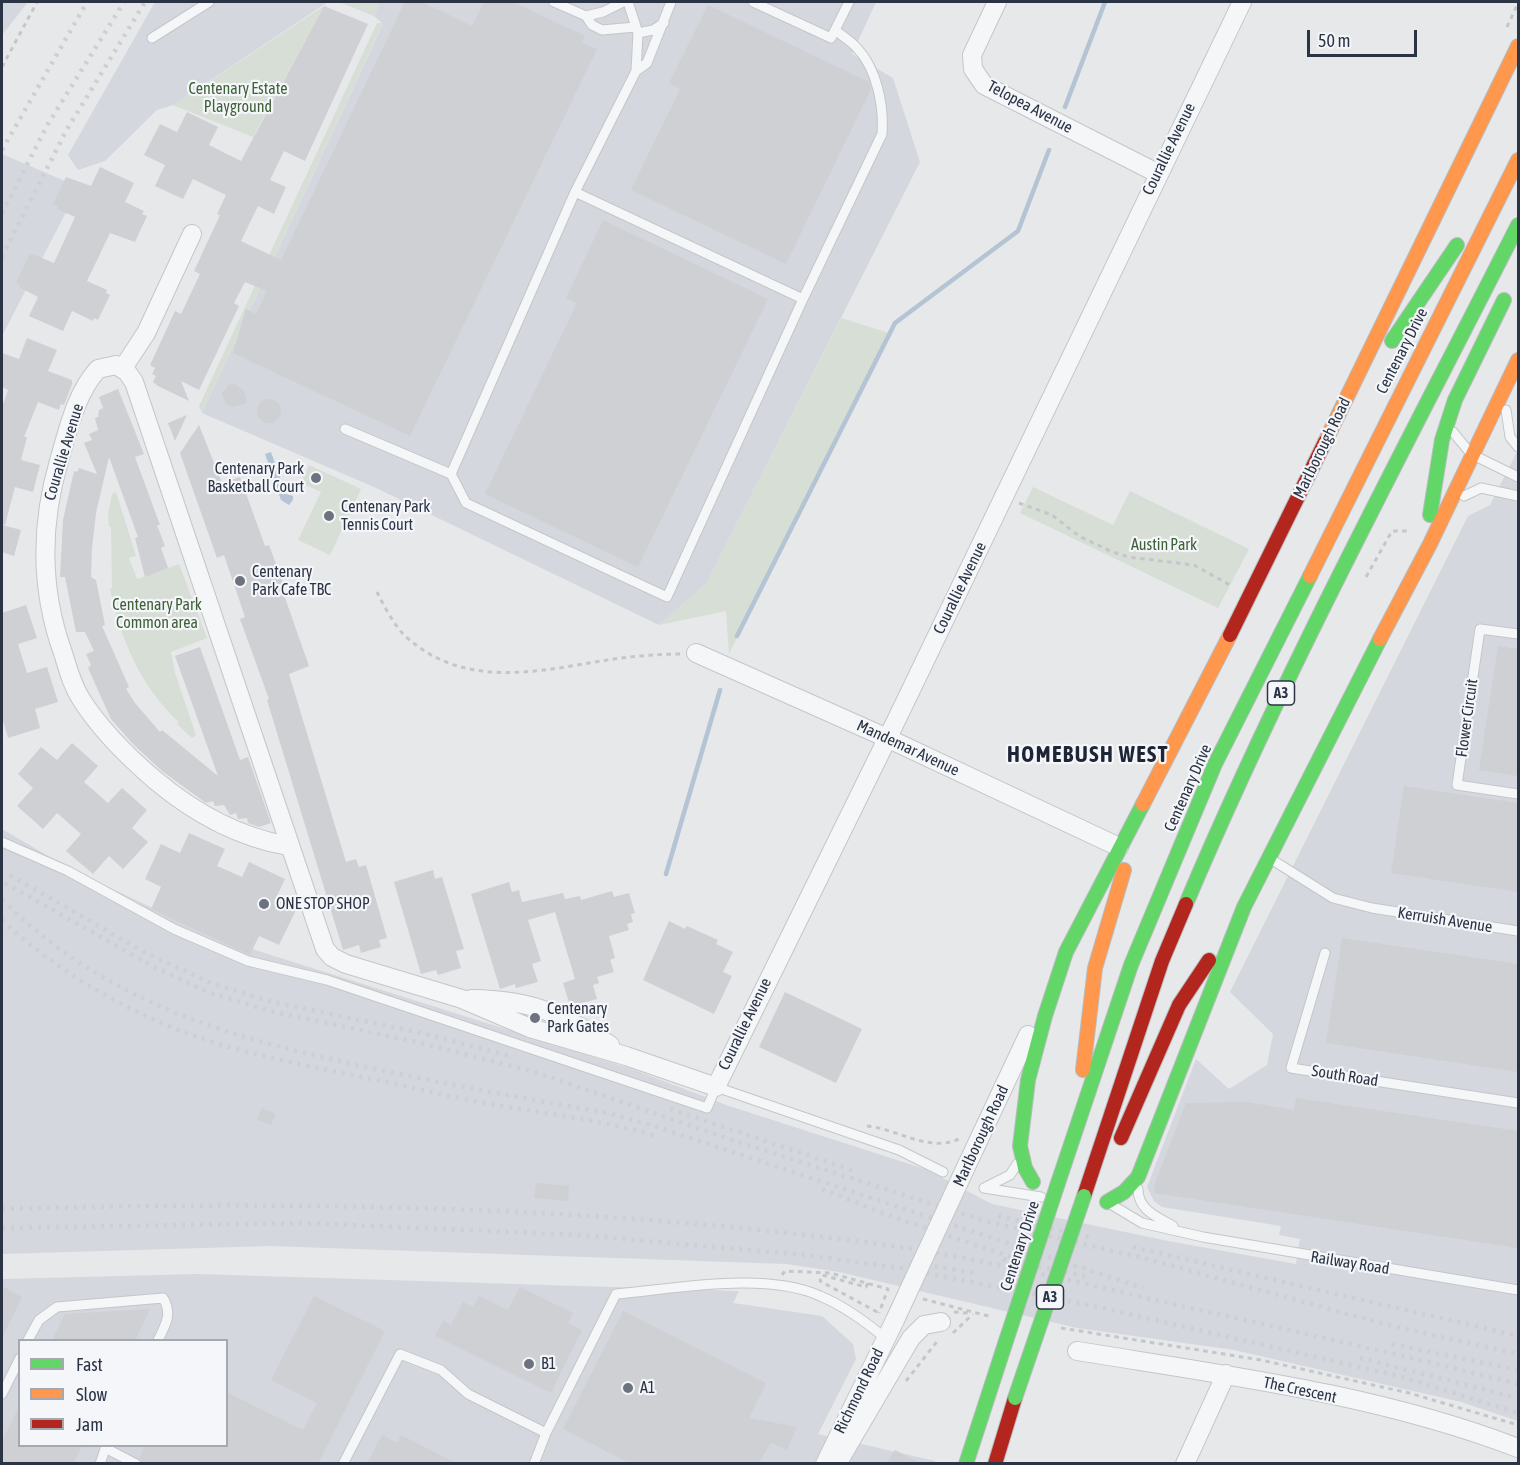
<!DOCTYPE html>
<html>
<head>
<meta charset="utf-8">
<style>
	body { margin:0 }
	#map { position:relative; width:1520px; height:1465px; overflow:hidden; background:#e6e8ea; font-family:"Asap Condensed",sans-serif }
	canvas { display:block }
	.frame { position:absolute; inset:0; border:3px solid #2b3445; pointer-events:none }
	.legend { position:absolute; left:18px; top:1339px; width:210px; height:108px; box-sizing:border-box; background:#f4f6f9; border:2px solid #a4a8b1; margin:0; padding:8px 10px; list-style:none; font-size:18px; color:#2b3445 }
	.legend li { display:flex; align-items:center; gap:12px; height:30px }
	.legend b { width:30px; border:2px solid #a4a8b1 }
	.scale { position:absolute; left:1307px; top:30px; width:110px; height:27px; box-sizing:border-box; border:3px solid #2b3445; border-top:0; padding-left:8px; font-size:18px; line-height:21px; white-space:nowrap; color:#2b3445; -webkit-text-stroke:4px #f4f6f9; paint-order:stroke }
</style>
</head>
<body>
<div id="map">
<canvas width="1520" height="1465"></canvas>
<div class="frame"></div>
<ul class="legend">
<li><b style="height:8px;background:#63d668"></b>Fast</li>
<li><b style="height:8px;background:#ff974d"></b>Slow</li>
<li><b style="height:8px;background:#b3261e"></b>Jam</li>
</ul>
<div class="scale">50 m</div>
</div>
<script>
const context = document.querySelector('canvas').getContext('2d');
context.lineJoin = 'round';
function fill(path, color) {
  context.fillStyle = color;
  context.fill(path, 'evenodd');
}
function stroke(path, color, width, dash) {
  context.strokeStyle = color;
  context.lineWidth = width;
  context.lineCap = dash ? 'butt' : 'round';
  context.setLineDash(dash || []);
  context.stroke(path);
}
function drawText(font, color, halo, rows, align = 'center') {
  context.font = font + ' "Asap Condensed",sans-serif';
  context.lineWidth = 4.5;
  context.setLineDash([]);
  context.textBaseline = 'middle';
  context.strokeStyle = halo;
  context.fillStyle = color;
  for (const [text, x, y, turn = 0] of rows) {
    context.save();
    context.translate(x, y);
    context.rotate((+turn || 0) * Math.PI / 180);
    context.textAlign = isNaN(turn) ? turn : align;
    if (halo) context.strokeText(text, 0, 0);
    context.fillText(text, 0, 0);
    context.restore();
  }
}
fill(new Path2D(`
	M2 2H28L2 35Z
	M155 2H328L173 105 157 110 105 161 78 170 68 155Z
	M380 2H876L852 54 893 78 920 162 706 584 659 625 374 487 202 413 383 24 374 16Z
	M2 154 79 187 2 336Z
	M1518 450V1421L1461 1402 1234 1350 1077 1328 839 1272 787 1264 270 1246 2 1254V829L72 870 214 937 632 1069 729 1106 925 1169 992 1204 1168 1241 1296 1264 1300 1239 1279 1235 1281 1226 1162 1207 1154 1201 1147 1187 1196 1059 1229 1089 1267 1065 1273 1034 1230 992 1468 516 1490 505Z
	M197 1274 739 1291 733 1303 822 1316 853 1344 856 1359 818 1434 935 1461V1463H2V1279ZM20 1340H226V1446H20Z`), '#d4d7dd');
fill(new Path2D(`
	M339 2H380L374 16Z
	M324 6 253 137 173 105 187 96Z
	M377 23H383L202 413 199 406Z
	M841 318 889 333 729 654 726 611 659 625 706 584Z
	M309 465 361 489 330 555 298 540 321 492 301 483Z
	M1033 487 1113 525 1130 491 1249 549 1218 608 1020 513Z
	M116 492 136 556 129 558 137 579 179 564 207 638 171 652 175 673 196 735 192 738 177 724 179 722C140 686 121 640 110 589L112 588 111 527 109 526 108 514 112 494Z`), '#d6ded6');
fill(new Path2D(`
	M271 452 286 494 293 496V500L289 505 281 500 265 454Z`), '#b4c4d5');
stroke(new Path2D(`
	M1065 107 1105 2
	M737 636 895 323 1018 231 1049 150
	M666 874 720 690`), '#b4c4d5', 4.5);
fill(new Path2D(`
	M405 2H422L472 26 484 2H513L585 36 582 43 597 49 410 436 233 353 246 309 256 314 267 291 245 282 234 303 239 306 199 390 181 381 189 401 158 386 153 382 156 376 152 374 155 368 150 365 175 311 181 314 200 274 194 271 220 215 217 214 226 195 193 179 183 199 155 186 165 165 144 155 160 124 177 132 187 112 218 127 209 145 241 161 324 6 368 24 305 161 284 151 270 180 286 187 274 214 258 206 241 241 281 260Z
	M708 5 869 82 871 89 786 264 631 190 680 89 669 83Z
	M100 167 134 183 125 202 144 211 142 214 147 216 135 242 110 233 87 281 107 290 106 293 110 295 98 320 94 318 93 321 72 311 63 331 29 316 38 297 19 287 20 285 16 283 29 255H35L54 263 75 217 57 209 58 206 53 204 66 177 91 186Z
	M603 220 768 299 638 567 485 494 577 303 566 298Z
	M27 338 57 350 48 371 72 380V384L64 405 61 404 59 410 38 402 24 437H27L21 460 40 465 33 492 15 487 5 525 2 524V407L8 390 2 387V353L19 359Z
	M235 384 244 391 247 403 233 407 226 404 222 394 228 385Z
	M118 389 144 454 135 457 160 525H157L165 546 161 548 168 568 145 577 135 538 138 537 109 457 96 513 92 548 91 577 96 580 105 625 102 626 129 687 126 689 135 703 160 732 162 730 218 776 175 656 200 647 240 760 248 757 271 823 259 827 248 823 247 818 238 819 236 813 230 815 224 805 215 806 213 801 206 803 162 771 133 744 111 719 88 668 91 665 86 654 94 651 85 632H76L65 577H60L63 520 74 471 77 472 79 468 97 474 84 443 92 440 89 434 98 430 95 418 98 417 99 410 103 408 99 397Z
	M257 411a12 12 0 1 1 24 0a12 12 0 1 1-24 0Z
	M187 415 175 441 168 423Z
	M199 425 222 483 240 477 265 546 269 545 286 591 283 592 309 666 289 674 346 862 356 859 359 867 366 865 387 938 379 940 381 947 361 953 359 945 343 950 267 700 269 699 240 619 245 617 224 555 217 558 180 453Z
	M2 525 21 530 14 556 2 552Z
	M26 605 37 638 18 644 27 673 47 667 58 702 35 709 40 728 8 738 2 717V613Z
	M1498 646 1518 649V776L1479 770Z
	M72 743 98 766 84 782 108 803 122 788 147 810 132 828 148 842 123 869 109 856 93 874 66 851 81 834 57 813 43 829 17 806 33 788 18 774 41 747 57 760Z
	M1404 786 1518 803V892L1391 873Z
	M189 833 225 849 217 866 242 877 249 862 285 879 276 898 297 908 279 945 259 936 250 955 151 909 161 887 145 879 161 844 180 853Z
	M433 870 435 879 442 877 464 949 456 951 461 968 438 975 436 970 421 974 394 882Z
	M509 882 512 892 519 890 522 902 563 893 565 899 580 896 581 900 612 891 614 897 629 893 635 913 631 914 633 922 627 924 629 930 609 936 615 958 610 960 614 972 597 977 599 983 593 985 597 999 570 1006 563 983 575 979 555 912 528 920 541 961 532 964 538 982 516 988 515 984 500 989 471 894Z
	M669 921 685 929 687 926 718 940 716 944 733 952 723 972 732 976 714 1014 643 980Z
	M1342 938 1518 964V1072L1326 1043Z
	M785 992 862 1029 836 1083 759 1047Z
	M1296 1098 1518 1131V1248L1154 1193 1156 1180 1186 1103 1246 1102 1294 1110Z
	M262 1108 276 1114 271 1125 257 1119Z
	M536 1183 569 1186 568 1201 534 1198Z
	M2 1286 22 1297 2 1338Z
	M520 1287 573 1313 568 1323 582 1330 551 1393 435 1336 443 1320 451 1325 463 1302 473 1307 479 1296 508 1310Z
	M314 1296 385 1331 318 1464H143L139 1458 145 1446H226V1392L303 1430 317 1403 271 1380Z
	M150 1309 135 1341H52L65 1314Z
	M623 1311 766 1383 749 1418 797 1427 787 1450 771 1443 758 1464H631L563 1429Z
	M20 1405V1446H82L73 1464H2V1441Z
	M382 1435 397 1443 401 1435 458 1464H367Z
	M895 1450 922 1464H887Z`), '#ced0d3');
const lane = new Path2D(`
	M554 2 586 16 592 25 602 30 635 27
	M753 2 831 38 849 2
	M586 16 603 12 623 2
	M638 33 653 30 664 23
	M152 38 209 2
	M636 71 647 63 671 2
	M803 299 882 134C884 106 877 69 857 48 851 41 842 36 835 30
	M1506 410 1510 437 1518 447
	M345 429 451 474 575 192 636 71 638 33 628 2
	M1453 432 1471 454 1518 477
	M451 474 466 503 667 597 803 299 575 192
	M1464 496 1481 488 1518 496
	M1518 634 1480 629 1457 785 1518 794
	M2 842 68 871 174 929 248 961 327 980 707 1108 716 1087 899 1150 943 1172
	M1274 861 1333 898 1372 908 1518 931
	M1325 953 1291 1068 1518 1103
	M986 1187 1010 1175 1017 1164
	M984 1188 1041 1197
	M1138 1189C1138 1210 1157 1217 1173 1226
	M1112 1205 1142 1223 1203 1237 1518 1290
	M28 1340 39 1320 57 1307 163 1298C173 1314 165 1326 158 1340
	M2 1394 20 1358
	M111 1451 136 1464
	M100 1464 106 1446
	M343 1464 400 1354 441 1370 468 1394 546 1433 616 1294C675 1289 765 1271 820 1296 844 1306 866 1322 885 1338
	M534 1464 546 1433`);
const street = new Path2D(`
	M997 2 972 55 973 69 984 85 1157 173
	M123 368 146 333 192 234
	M696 653 887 738 1119 847
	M288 846C238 837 193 812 155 780 128 757 100 729 81 699 72 685 68 669 63 653 40 589 40 526 59 461 68 430 76 393 98 369L116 365 127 372 134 382 325 949 332 957 346 964 462 999 530 1028 626 1056 716 1087 894 725 1242 2
	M471 999C534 1000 558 1013 610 1045
	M965 1169 1028 1035
	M1077 1351C1225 1375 1378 1394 1518 1448
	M825 1464 895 1320
	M837 1464 911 1338 924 1325 941 1322
	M1185 1464 1226 1374`);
const fast = new Path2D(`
	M1392 341 1457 245
	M1430 515 1442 440 1455 400 1504 300
	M1186 904C1284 672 1404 450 1518 225
	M1033 1182 1025 1168 1020 1146 1028 1080 1045 1016 1066 952 1143 804
	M1058 1183 1131 965 1215 764 1310 576
	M1107 1202 1124 1192 1138 1177 1244 907 1380 639
	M966 1464 1005 1344`);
const slow = new Path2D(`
	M1325 442 1518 46
	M1310 576 1518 160
	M1380 639 1430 544 1518 360
	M1143 804 1230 635
	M1083 1070 1095 968 1124 870`);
const jam = new Path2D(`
	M1230 635 1325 442
	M1121 1138 1179 1005 1209 960
	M1084 1196 1162 961 1186 904
	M995 1464 1015 1398`);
stroke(lane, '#c4c6c8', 11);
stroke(street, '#c4c6c8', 20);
stroke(fast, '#b8bbbf', 16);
stroke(slow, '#b8bbbf', 16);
stroke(jam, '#b8bbbf', 16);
stroke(new Path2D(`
	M1507 27 1518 3
	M2 67 37 2
	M1019 503 1052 515 1079 536 1110 551 1128 557 1194 565 1230 585
	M1366 577 1392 531H1411
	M377 592C384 606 393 623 404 635 465 692 542 670 614 659 636 656 659 654 682 654
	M867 1126C898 1129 931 1154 961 1138
	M782 1275 785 1271 830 1273 888 1289 879 1313
	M868 1283 866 1287 822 1275 820 1281 879 1313
	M923 1299 992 1317
	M954 1312 968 1313
	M1061 1328 1261 1360 1409 1393 1518 1425
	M953 1333 973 1314
	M906 1381 939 1339`), '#c5c6ca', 3, [4.5, 4.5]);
stroke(lane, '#f5f6f7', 9);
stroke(street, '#f5f6f7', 18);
stroke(fast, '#63d668', 14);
stroke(slow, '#ff974d', 14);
stroke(jam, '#b3261e', 14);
stroke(new Path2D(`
	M2 150 87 2
	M2 213 48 124 124 2
	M2 257 66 131 145 2
	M10 875 144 952 211 983 272 1002 422 1033 514 1057
	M5 883 152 966 210 993 270 1011 417 1042 538 1073 729 1139 985 1221 1147 1259 1388 1325 1518 1354
	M2 900C111 1007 235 1039 380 1070 456 1086 532 1100 608 1113L651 1125 1143 1288
	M2 920C63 978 148 1024 229 1047 273 1059 318 1068 362 1077 405 1086 447 1096 490 1104 547 1114 604 1120 659 1137
	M670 1109 852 1170
	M822 1189 893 1217 1011 1257
	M2 1209C294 1201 588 1205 879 1244 980 1258 1081 1283 1181 1306 1294 1331 1406 1356 1518 1384
	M998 1216 1089 1237
	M2 1228 304 1223 579 1235 805 1255 900 1268 1098 1307 1399 1376 1518 1413
	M1133 1247 1518 1336
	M1003 1259 1085 1276
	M917 1263 973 1273
	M1392 1344 1518 1370
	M1360 1358 1518 1398`), '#cecfd2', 4.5, [3, 6]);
const streetBridge = new Path2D(`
	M895 1320 965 1169`);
const fastBridge = new Path2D(`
	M1005 1344 1058 1183
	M1015 1398 1084 1196`);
stroke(streetBridge, '#c4c6c8', 20, []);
stroke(fastBridge, '#b8bbbf', 16, []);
stroke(streetBridge, '#f5f6f7', 18);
stroke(fastBridge, '#63d668', 14);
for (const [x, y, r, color] of [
	[316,478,6,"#6c737f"],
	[329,516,6,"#6c737f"],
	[240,581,6,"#6c737f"],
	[264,904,6,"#6c737f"],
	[535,1018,6,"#6c737f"],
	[529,1364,6,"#6c737f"],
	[628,1388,6,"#6c737f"]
]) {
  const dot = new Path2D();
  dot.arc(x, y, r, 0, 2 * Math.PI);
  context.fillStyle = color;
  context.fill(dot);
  stroke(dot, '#f4f6f9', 2);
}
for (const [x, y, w] of [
	[1281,693,27],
	[1050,1297,27]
]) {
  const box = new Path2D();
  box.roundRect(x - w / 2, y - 12, w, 24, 4.5);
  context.fillStyle = '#f4f6f9';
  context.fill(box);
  stroke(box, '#2b3445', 1.5);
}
drawText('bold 15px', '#2b3445', null, [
	["A3",1281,693],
	["A3",1050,1297]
]);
drawText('16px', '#3f6138', '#f4f6f9', [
	["Centenary Estate",238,89],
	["Playground",238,107],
	["Austin Park",1164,545],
	["Centenary Park",157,605],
	["Common area",157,623]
]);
drawText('16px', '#2b3445', '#f4f6f9', [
	["Telopea Avenue",1030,107,28],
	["Courallie Avenue",1169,149,-64],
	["Centenary Drive",1402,351,-63],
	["Marlborough Road",1322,448,-64],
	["Courallie Avenue",64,452,-73],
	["Courallie Avenue",960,588,-64],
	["Flower Circuit",1467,718,-82],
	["Mandemar Avenue",908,748,25],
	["Centenary Drive",1188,788,-66],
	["Kerruish Avenue",1445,920,9],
	["Courallie Avenue",745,1024,-64],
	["South Road",1345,1076,9],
	["Marlborough Road",981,1136,-65],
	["Centenary Drive",1020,1246,-72],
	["Railway Road",1350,1263,9],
	["The Crescent",1300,1390,12],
	["Richmond Road",859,1391,-64]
]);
drawText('16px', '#2b3445', '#f4f6f9', [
	["Centenary Park",304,469,"right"],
	["Basketball Court",304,487,"right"],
	["Centenary Park",341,507],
	["Tennis Court",341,525],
	["Centenary",252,572],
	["Park Cafe TBC",252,590],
	["ONE STOP SHOP",276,904],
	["Centenary",547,1009],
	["Park Gates",547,1027],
	["B1",541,1364],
	["A1",640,1388]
], 'left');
context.letterSpacing = '1.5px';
drawText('bold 22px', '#1d2536', '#f4f6f9', [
	["HOMEBUSH WEST",1088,755]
]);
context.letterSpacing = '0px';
</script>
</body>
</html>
